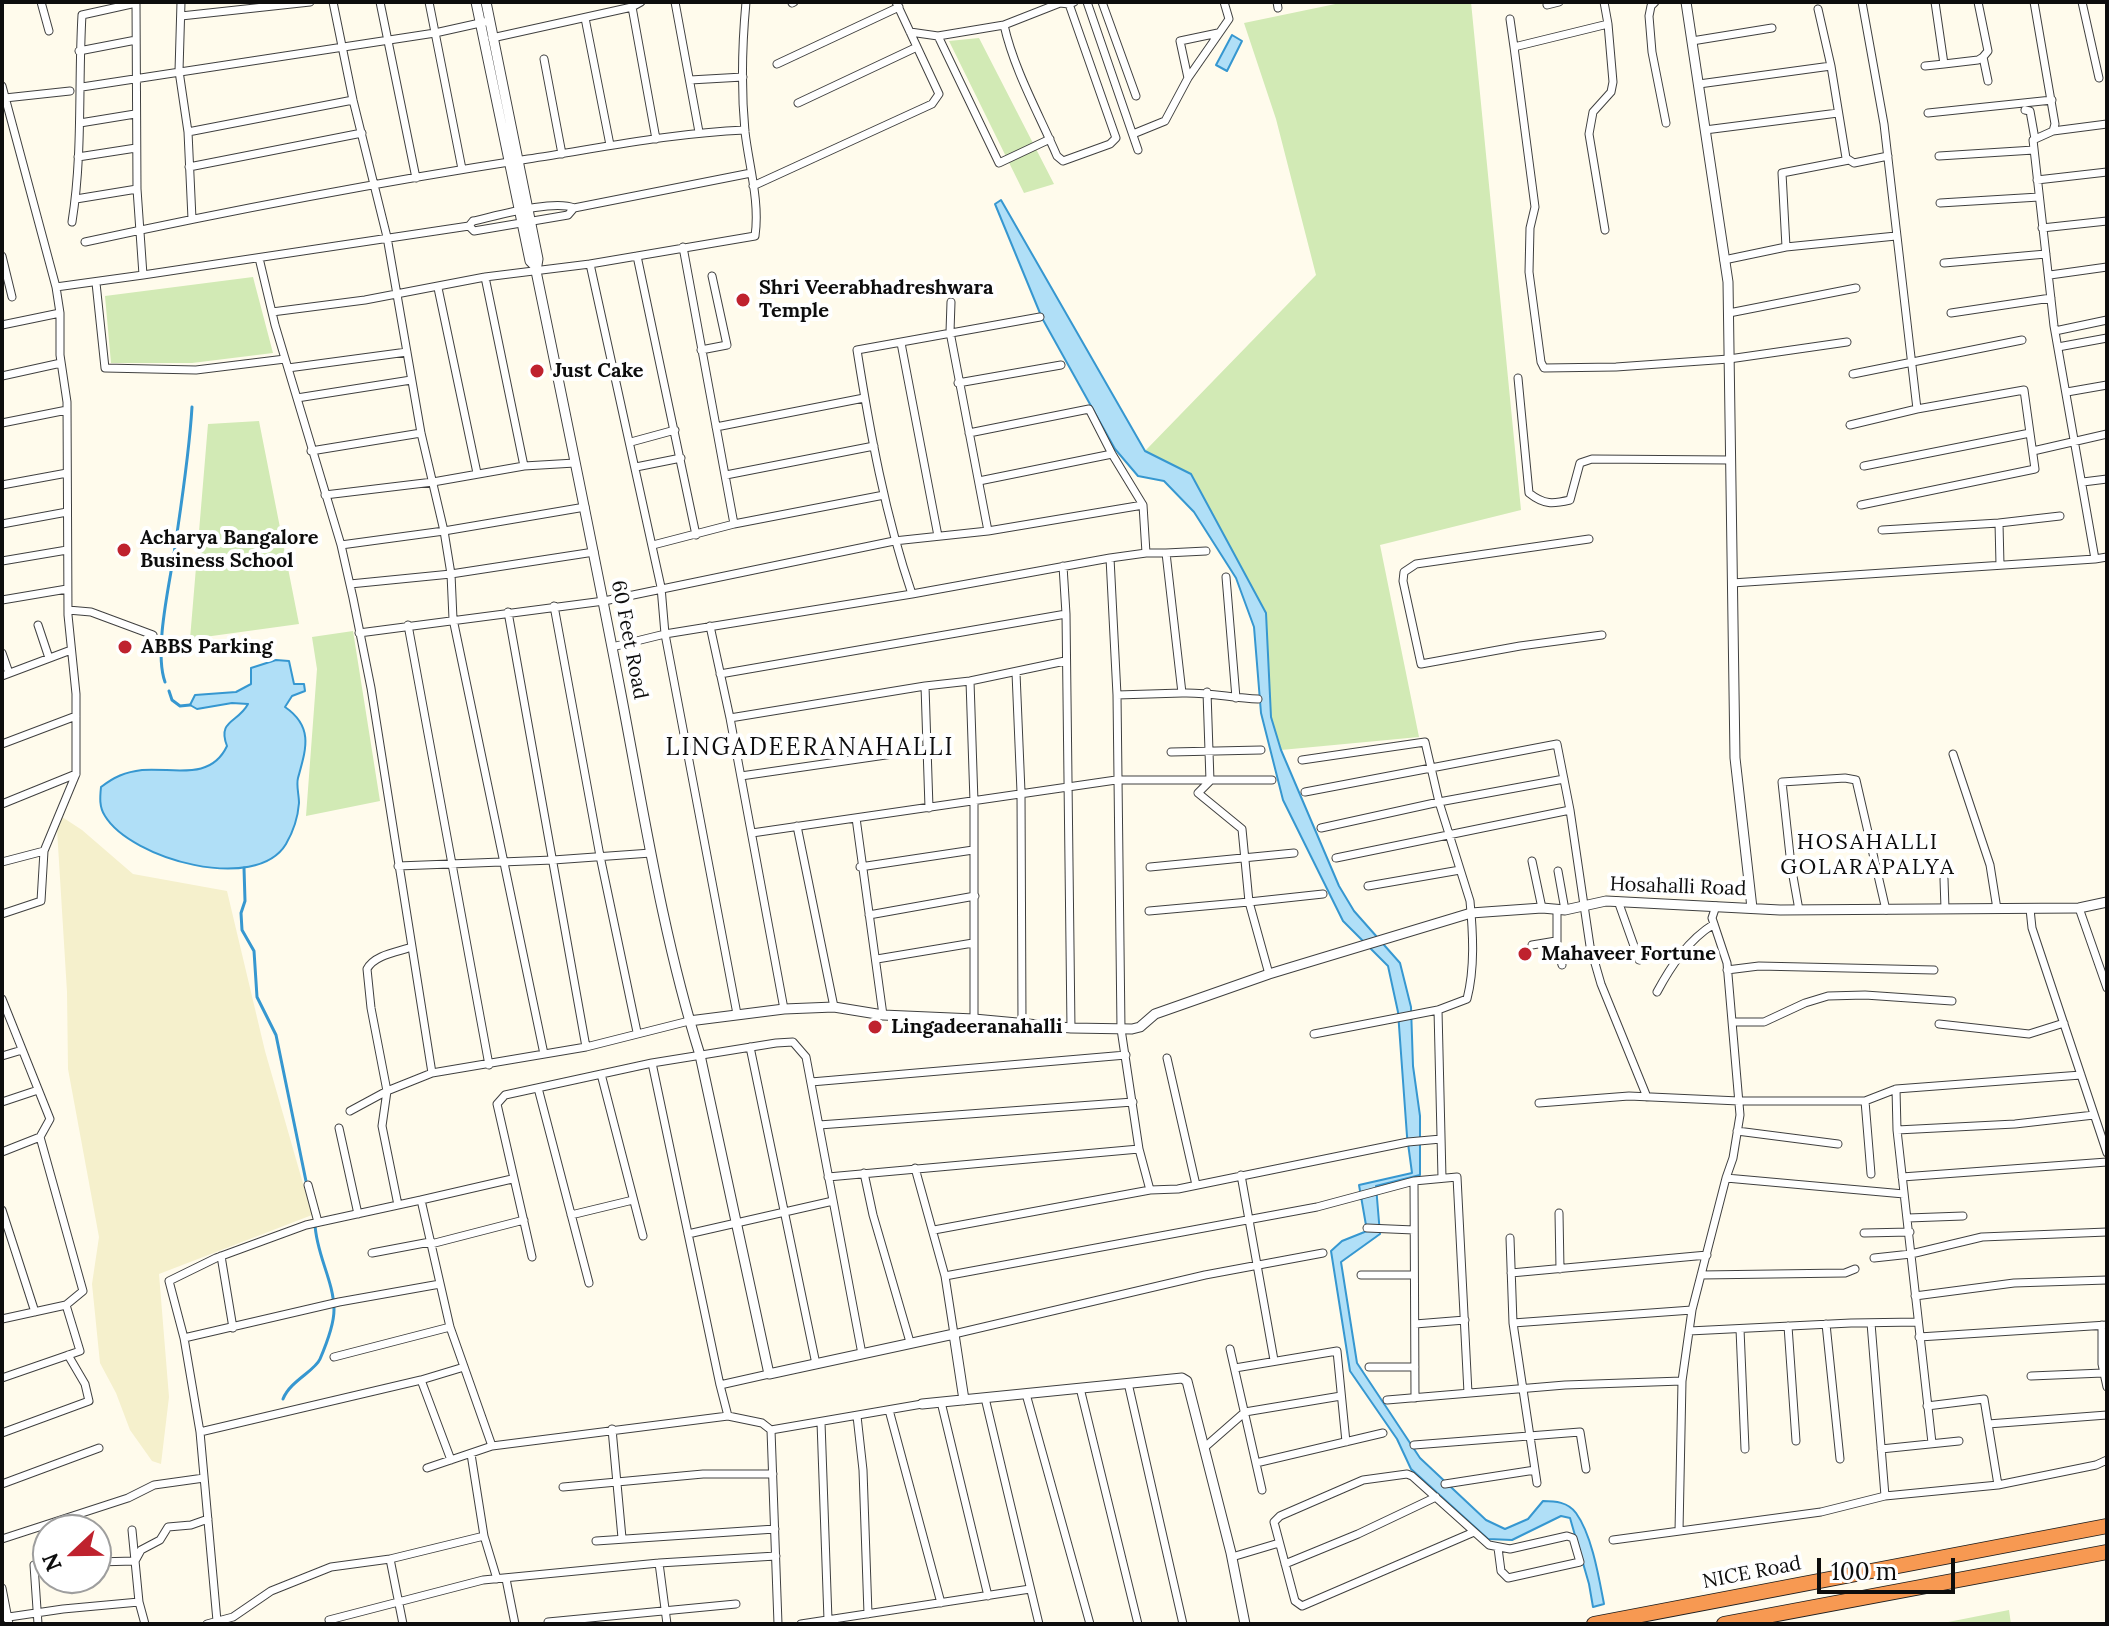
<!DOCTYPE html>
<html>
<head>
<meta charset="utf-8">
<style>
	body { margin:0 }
	#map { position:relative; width:2109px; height:1626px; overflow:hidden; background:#fffbec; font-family:Lora,serif }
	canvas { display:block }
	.frame { position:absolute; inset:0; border:4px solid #0d0d0d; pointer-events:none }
	.north { position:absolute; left:32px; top:1514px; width:80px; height:80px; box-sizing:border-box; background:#fff; border:2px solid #9e9e9e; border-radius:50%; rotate:248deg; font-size:22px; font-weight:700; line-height:32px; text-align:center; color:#0d0d0d }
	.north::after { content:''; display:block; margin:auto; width:28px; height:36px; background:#bf222e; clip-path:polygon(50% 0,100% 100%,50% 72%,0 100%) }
	.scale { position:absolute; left:1817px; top:1558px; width:138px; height:36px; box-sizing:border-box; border:4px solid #0d0d0d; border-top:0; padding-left:10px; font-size:24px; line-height:28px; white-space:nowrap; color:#0d0d0d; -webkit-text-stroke:6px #fff; paint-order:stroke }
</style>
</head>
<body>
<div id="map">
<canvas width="2109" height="1626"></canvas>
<div class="frame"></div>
<div class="north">N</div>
<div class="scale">100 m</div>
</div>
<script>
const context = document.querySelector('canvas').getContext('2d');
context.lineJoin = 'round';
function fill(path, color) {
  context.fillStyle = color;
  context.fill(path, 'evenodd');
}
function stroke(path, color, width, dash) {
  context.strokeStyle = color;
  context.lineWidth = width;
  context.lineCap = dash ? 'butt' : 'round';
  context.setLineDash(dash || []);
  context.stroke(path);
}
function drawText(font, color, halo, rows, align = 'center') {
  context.font = font + ' Lora,serif';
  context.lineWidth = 8;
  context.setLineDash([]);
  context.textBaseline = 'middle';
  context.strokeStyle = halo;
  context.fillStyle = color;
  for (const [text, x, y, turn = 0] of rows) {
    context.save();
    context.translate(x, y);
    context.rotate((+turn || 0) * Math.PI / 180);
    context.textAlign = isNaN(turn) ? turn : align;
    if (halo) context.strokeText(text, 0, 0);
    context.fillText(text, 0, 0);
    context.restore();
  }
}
fill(new Path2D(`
	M56 813 82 830 133 874 227 891 265 1051 312 1215 159 1274 169 1397 161 1464 152 1461 130 1430 116 1393 100 1363 92 1284 99 1237 68 1069 67 992Z`), '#f5f0cc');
fill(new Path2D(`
	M1345 2H1471L1521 510 1380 545 1419 737 1281 750 1271 717 1266 613 1191 474 1145 451 1316 275 1276 119 1244 23Z
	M979 38 1054 184 1024 193 949 41Z
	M253 277 273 353 192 363H111L105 296Z
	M259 421 299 624 190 639 208 424Z
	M353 631 380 801 306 816 317 669 312 637Z
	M2009 1610 2011 1624H1938Z`), '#d2eab5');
const water = new Path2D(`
	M1232 35 1242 41 1227 71 1216 65Z
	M1001 200 1145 451 1191 474 1266 613 1271 717 1281 750 1339 886 1354 911 1400 963 1411 1007 1413 1066 1420 1116V1175L1376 1186 1380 1234 1341 1262 1357 1363 1420 1458 1486 1520 1505 1529 1528 1519 1543 1501C1555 1501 1568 1502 1576 1513 1592 1535 1599 1578 1604 1604L1593 1607 1589 1584 1570 1518 1561 1516 1512 1540 1488 1539 1411 1469 1397 1439 1350 1371 1331 1251 1342 1241 1367 1231 1359 1185 1412 1173 1407 1136 1398 1012 1388 966 1343 921 1283 800 1261 713 1254 627 1236 578 1194 512 1164 481 1138 476 1115 449 1042 318 995 204Z
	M276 660 289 661 294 684H304L305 691 292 696 285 707C314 727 306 749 298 778 296 785 299 795 299 803 298 816 293 832 286 844 256 894 131 859 105 816 99 807 100 797 101 787 114 777 125 772 142 770 172 767 210 782 227 746 217 720 238 723 248 704L232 703 197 709 190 705 195 695 236 692 251 684V668Z`);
fill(water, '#b0dff7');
stroke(water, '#3697d0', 2);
stroke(new Path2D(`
	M165 682C154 652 169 586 174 554 181 505 189 457 192 407
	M169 691 172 700 180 706 190 705
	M244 868 245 901 241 913 242 930 254 951 257 997 276 1035 307 1186
	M283 1399C290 1381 315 1371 320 1359 326 1345 334 1324 334 1310 334 1281 316 1254 315 1224`), '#3697d0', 3);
const minor = new Path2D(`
	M41 2 49 31
	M136 2 137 189 143 275 469 226
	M181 2 179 71 188 132 192 219
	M333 2 353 100 387 237 421 433 444 531 451 574 453 619 544 1054
	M380 2 416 178
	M429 2 462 169
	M675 2 699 132
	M1087 2 1138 150
	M1102 2 1136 96
	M1277 2 1278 8
	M1604 2 1608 24 1514 47 1535 207 1530 228 1529 272 1541 362 1544 368 1616 367 1729 359 1847 342
	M1655 2 1651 6 1649 16 1652 52 1666 123
	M1862 2 1884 124 1917 409
	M1935 2 1944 64 1978 60 1983 57
	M1978 2 1988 51 1983 57 1988 81
	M2034 2 2055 124 2053 131 2033 140 2054 326 2095 559 2107 557
	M2082 2 2099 78
	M792 3 794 2
	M1069 4 1060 3 1004 25C1014 70 1039 114 1057 156L1063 161 1110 144 1116 138 1069 4 1074 2
	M1547 5 1559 2
	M632 7 656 139
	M1818 9 1831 66
	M181 16 310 2
	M585 18 610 145
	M1510 19 1514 47
	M910 32 938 36 999 163 1050 139
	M938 36 1004 25
	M492 38 632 7 641 2
	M1692 41 1772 28
	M79 51 136 40
	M544 59 562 154
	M777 64 899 7
	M1925 66 1944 64
	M1188 78 1180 41 1218 33
	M690 80 743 77
	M1699 84 1831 66 1846 158 1854 163 1888 156
	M2 86 56 287 60 313V355L67 402 68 615 76 694V774L44 851 41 901 2 914
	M82 87 435 33 489 21
	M5 98 70 91
	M798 103 917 47
	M2025 110 2030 111 2035 139
	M1928 113 2052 100
	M80 123 135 114
	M1705 130 1838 113
	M2053 131 2107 124
	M188 132 353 100
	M1133 134 1165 121 1188 78 1229 19 1224 2
	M1939 156 2034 150
	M78 157 136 148
	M189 167 362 133
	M2037 180 2107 172
	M753 186 932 104 939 94 896 2
	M76 199 137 189
	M1940 203 2039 197
	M574 208C554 199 496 216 473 221L469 226 474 231 568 215 574 208 751 173
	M72 222C83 153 78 84 82 15L136 3
	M2042 228 2107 221
	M1605 230 1589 134 1593 112 1611 92 1613 82 1608 24
	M85 242C232 210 380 182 528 159 600 148 672 133 745 130
	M683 247 734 524
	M1786 247 1782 173 1849 160
	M2 256 12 297
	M637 256 696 535
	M259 258 275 325 341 545 353 598 371 688 432 1073
	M1724 260 1786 247 1896 236
	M1944 263 2046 254
	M590 264 661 587 665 634 737 1014
	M2050 275 2107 267
	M485 277 524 466
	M96 283 105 368 196 370 285 359
	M56 287 143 275
	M438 288 477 473
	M951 302 950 332 988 531
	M272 312 365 300 485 277 590 264 755 236C760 202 749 166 745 132 741 89 742 45 746 2
	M1729 313 1856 288
	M1951 313 2051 298
	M1040 317 857 350C870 432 885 515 912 594L1110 558 1146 553H1166L1182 693 1117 695
	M2 325 60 313
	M2055 331 2107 320
	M901 343 938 536
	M2058 347 2107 338
	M701 350 727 345 712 276
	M288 368 407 352
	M1853 374 2022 340
	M2 376 61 363
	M1518 378 1529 493C1544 505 1553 504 1570 500L1580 463 1592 459 1730 460
	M958 383 1061 365
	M2067 392 2107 385
	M297 398 411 380
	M2 423 67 410
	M1850 425 1917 409 2024 390 2035 469 1861 505
	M716 427 864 398
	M969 433 1089 409 1112 454 1143 505 1146 553
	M631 442 675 430
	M311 451 421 433
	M2033 451 2107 434
	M1864 466 2030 433
	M636 467 681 458
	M726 475 874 446
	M979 481 1112 454
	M2083 482 2107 479
	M2 485 67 473
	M325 495 433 482 524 466 575 463
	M1999 523 2060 516
	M2 524 67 512
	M1882 530 1999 523 2000 565
	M1589 539 1416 564 1404 572 1403 581 1421 664 1520 646 1602 635
	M341 545 444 531 585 507
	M653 545 734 524 884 495
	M1166 553 1206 551
	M1110 558 1117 695 1121 1029 1139 1149 1150 1190
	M2 561 67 550
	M1063 566 1066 614 1071 1028
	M1226 577 1236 698
	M1732 583 2095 559
	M350 584 451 574 594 552
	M2 600 67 589
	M554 606 600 856 637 1032
	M68 610 91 612 153 635
	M508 612 586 1047
	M38 625 49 658
	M408 625 489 1065
	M710 626 730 718 784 1009
	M359 633 604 601 894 541 988 531 1143 505
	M612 647 665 634 912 594
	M2 653 9 673
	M1016 673 1021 792 1022 1023
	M720 674 1066 614
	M2 676 71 650
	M970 681 974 802V1019
	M925 686 929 808
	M1207 692 1210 781 1198 793 1242 829 1249 902 1323 894
	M1182 693C1208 692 1232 698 1258 699
	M730 718 925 686 970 681 1065 661
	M2 744 76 716
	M1171 752 1261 750
	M1953 754 1990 865 1997 909
	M1302 760 1425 742 1439 802 1470 901C1473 933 1475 968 1467 999L1438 1010 1314 1034
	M741 776 927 749
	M1305 792 1557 744 1570 810 1590 946 1601 984 1647 1097
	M2 804 76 774
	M856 818 883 1015
	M797 826 834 1007
	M1321 828 1439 802 1564 779
	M752 833 1116 780H1272
	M1336 858 1570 810
	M1532 861 1542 908
	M2 862 44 851
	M398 866 553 860 651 853
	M860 867 973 850
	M1150 867 1294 853
	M1558 871 1565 910
	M1944 879 1945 909
	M1368 886 1460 870
	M1618 901 1639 960
	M2079 908 2107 988
	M1557 909V945L1562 965
	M2030 909 2032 928 2107 1153
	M1799 910 1791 865 1782 782 1845 778 1856 780 1886 910
	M1149 911 1249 902 1269 974
	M869 915 975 896
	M1532 945 1556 941
	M877 959 973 943
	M1727 970 1759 966 1934 970
	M1657 992C1671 966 1688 940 1714 924
	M2 999 50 1119 40 1137 83 1291 66 1305 2 1319
	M1438 1010 1442 1178
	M1732 1022H1764L1805 1003 1828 996 1865 995 1952 1001
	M1939 1024 2029 1034 2064 1023
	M750 1047 816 1364
	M2 1056 22 1050
	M1167 1058 1196 1185
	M652 1063 720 1385 769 1374
	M601 1074 643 1236
	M811 1082 1126 1055
	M538 1088 589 1283
	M1865 1101 1871 1174
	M2 1102 38 1090
	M1539 1103 1629 1096 1739 1101H1865L1896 1089
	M350 1111 387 1091 432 1073 586 1047 689 1021
	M819 1125 1133 1102
	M339 1128 358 1214
	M1897 1130 2015 1124 2094 1115
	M1737 1131 1838 1144
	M2 1152 40 1137
	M915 1168 945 1276 954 1334 1205 1275 1323 1253
	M864 1173 873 1215 910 1342
	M1241 1175 1274 1360
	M828 1177 1139 1149
	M1902 1177 2107 1162
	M1726 1178 1904 1194
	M308 1185 318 1222
	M421 1200 512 1179
	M398 1205 382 1126 387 1091 371 1008 367 969C374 955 397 952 412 947
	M2 1210 35 1312
	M1559 1213 1560 1269
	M571 1215 633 1200
	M1908 1218 1963 1216
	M1367 1228 1414 1230
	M934 1230 1150 1190 1178 1189 1408 1142 1441 1139
	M1864 1233 1910 1232
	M688 1234 833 1201
	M1510 1238 1513 1323 1537 1483
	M431 1244 524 1220
	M372 1253 430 1242
	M221 1256 233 1328
	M532 1257 497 1104 505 1095 652 1063 776 1043 793 1042 806 1057 862 1354
	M1874 1258 1911 1254 1982 1237 2107 1232
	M1511 1273 1707 1255
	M1361 1275H1414
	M1701 1275 1845 1273 1855 1269
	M945 1276 1317 1207 1414 1181
	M1915 1296 2014 1283 2107 1280
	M1513 1323 1692 1310
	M1871 1323 1885 1496
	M1415 1324 1465 1320
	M1826 1324 1840 1459
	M2102 1325V1364L2107 1387
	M1788 1326 1796 1441
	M1740 1329 1745 1449
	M1689 1331 1851 1323 1918 1322
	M1919 1337 2107 1325
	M184 1338 339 1302 440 1284
	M1230 1349 1262 1490
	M334 1357 450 1327
	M1369 1367H1415
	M1235 1368 1337 1351 1346 1442
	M2031 1376 2103 1373
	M2 1378 80 1351 66 1305
	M421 1380 451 1460
	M1682 1381 1692 1310 1726 1178 1733 1158 1740 1115 1727 963 1712 918 1716 906
	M1128 1383 1183 1624
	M720 1385 728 1416
	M1080 1388 1138 1624
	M1026 1394 1090 1624
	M985 1398 1039 1624
	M1415 1398 1414 1181 1457 1177 1468 1393
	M1387 1400 1565 1385 1682 1381 1679 1531
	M941 1402 988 1596
	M1927 1406 1984 1399 1998 1485
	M889 1410 941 1603
	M857 1416 863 1470 868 1614
	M821 1422 828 1620
	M1988 1424 2107 1415
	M612 1429 622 1538
	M200 1432 421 1380 464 1367
	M2 1433 89 1401 85 1384 68 1355
	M1932 1443 1897 1130 1896 1089 2081 1075
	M1414 1445 1580 1432 1586 1469
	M492 1446 728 1416 762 1423 771 1430
	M1205 1447 1245 1412 1341 1396
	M1881 1449 1959 1441
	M471 1454 484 1536 497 1579
	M1256 1463 1383 1433
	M2 1484 99 1448
	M1445 1484 1535 1470
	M563 1487 703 1474H773
	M132 1530 139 1602 145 1624
	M1474 1532 1302 1606 1295 1601 1274 1522 1280 1516 1363 1480 1407 1474 1412 1476 1489 1545 1510 1549 1567 1536 1573 1538 1580 1562 1508 1578 1501 1571 1498 1548
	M2 1539 128 1498 154 1485 204 1478
	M1613 1540 1821 1512 1885 1496 1998 1485 2096 1465 2107 1460
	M596 1541 775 1529
	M1232 1557 1279 1543
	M390 1559 403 1624
	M96 1562 135 1561 141 1550 160 1540 168 1527 191 1525 208 1519
	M659 1563 667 1624
	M1285 1564 1358 1534 1436 1497
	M506 1579 515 1624
	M2 1588 9 1624
	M2 1618 63 1609 139 1602
	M329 1620 483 1580 659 1563 776 1556
	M217 1621 200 1432 184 1338 169 1281 216 1258 306 1225 421 1200 450 1327 492 1446 427 1468
	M548 1622 736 1604
	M38 1624 34 1565 48 1564
	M207 1624 233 1617 271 1591 331 1567 390 1559 484 1536
	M778 1624 771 1430 922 1404
	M801 1624 1030 1589`);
const tertiary = new Path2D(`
	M476 2 530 261 535 266
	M486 2 538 259 536 271C565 412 594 552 621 694 644 814 663 938 700 1055L769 1374 954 1334 964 1400
	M1686 2 1728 282 1735 758 1752 908
	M689 1021 784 1009 834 1007 883 1015 974 1019 1071 1028 1132 1029 1140 1027 1155 1014 1269 974 1471 913 1542 908 1565 910 1606 901 1780 910 2079 908 2107 902
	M922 1404 1182 1378 1187 1381 1231 1553 1245 1624`);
const motorway = new Path2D(`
	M1594 1624 2107 1526
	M1724 1624 2107 1552`);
stroke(minor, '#404040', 9);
stroke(tertiary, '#404040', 11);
stroke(motorway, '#1e1e1e', 16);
stroke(minor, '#fff', 7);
stroke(tertiary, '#fff', 9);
stroke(motorway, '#f79952', 14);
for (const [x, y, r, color] of [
	[743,300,8,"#bf222e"],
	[537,371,8,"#bf222e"],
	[124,550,8,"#bf222e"],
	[125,647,8,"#bf222e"],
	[1525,954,8,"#bf222e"],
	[875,1027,8,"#bf222e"]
]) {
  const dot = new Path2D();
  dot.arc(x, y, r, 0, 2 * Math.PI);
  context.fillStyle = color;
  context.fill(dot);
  stroke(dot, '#fff', 3);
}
drawText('bold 20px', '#0d0d0d', '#fff', [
	["Shri Veerabhadreshwara",759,288],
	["Temple",759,311],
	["Just Cake",553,371],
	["Acharya Bangalore",140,538],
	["Business School",140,561],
	["ABBS Parking",141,647],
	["Mahaveer Fortune",1541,954],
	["Lingadeeranahalli",891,1027]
], 'left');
drawText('20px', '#0d0d0d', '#fff', [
	["60 Feet Road",629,640,79],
	["Hosahalli Road",1678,887,2],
	["NICE Road",1752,1573,-11]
]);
context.letterSpacing = '2px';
drawText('22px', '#0d0d0d', '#fff', [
	["HOSAHALLI",1868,843],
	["GOLARAPALYA",1868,868]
]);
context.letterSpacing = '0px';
context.letterSpacing = '2px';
drawText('24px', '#0d0d0d', '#fff', [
	["LINGADEERANAHALLI",810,748]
]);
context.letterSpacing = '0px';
</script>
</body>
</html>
